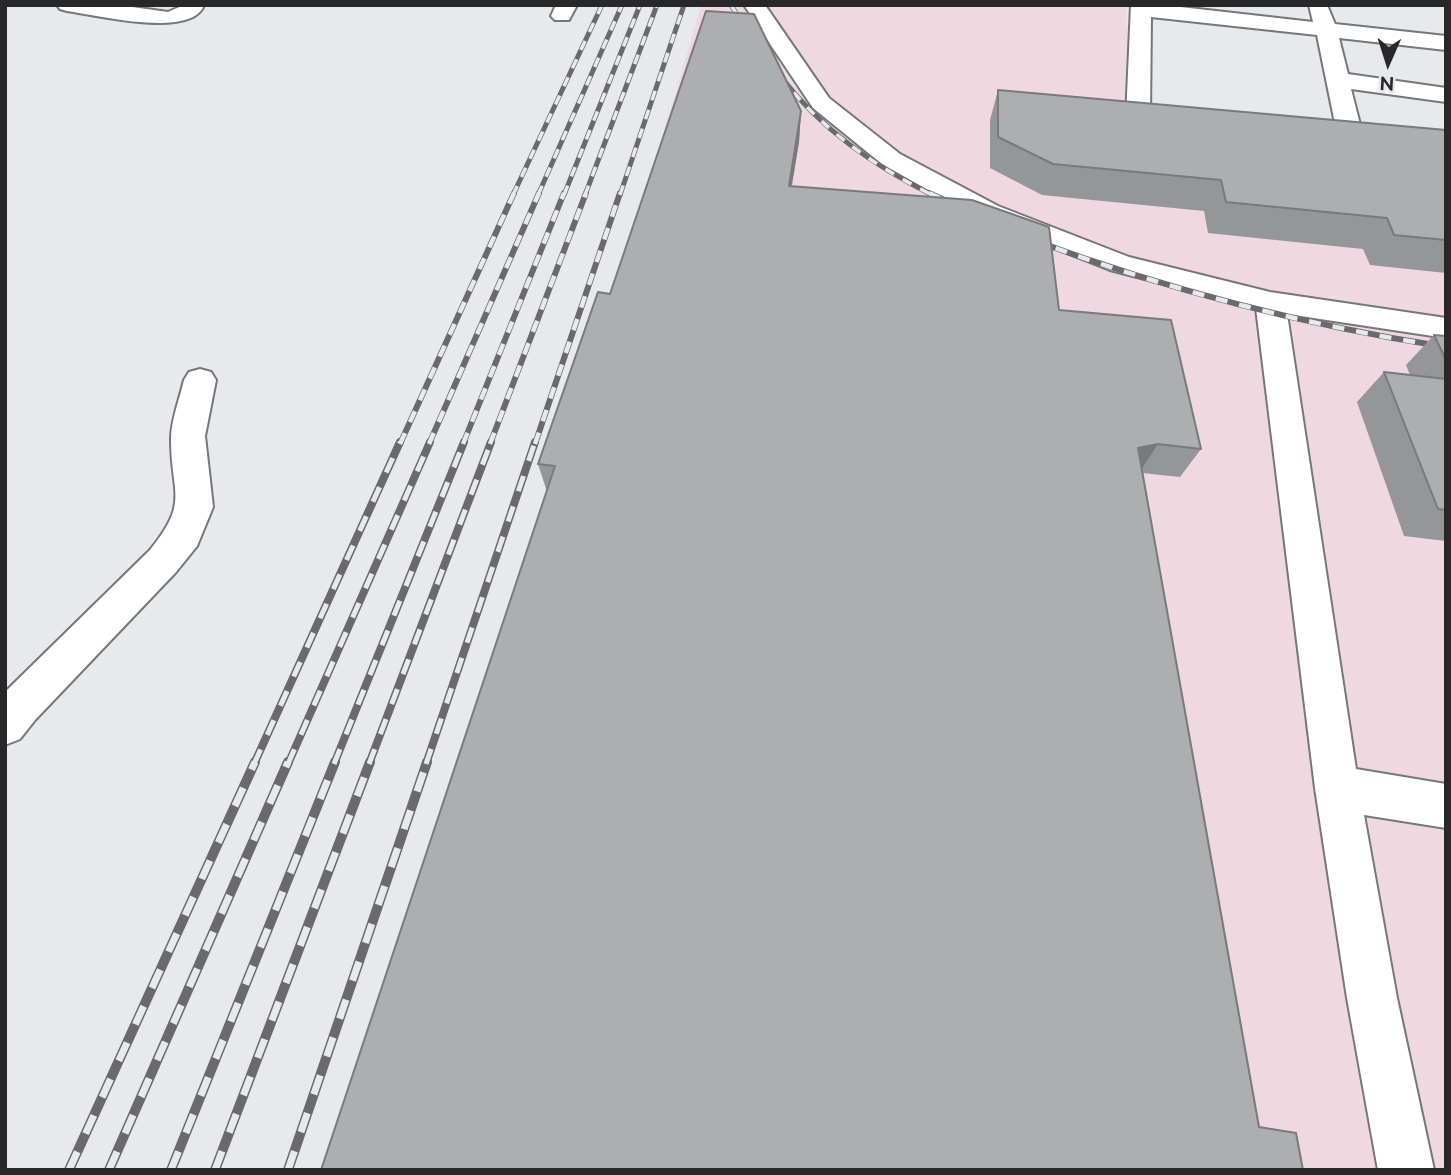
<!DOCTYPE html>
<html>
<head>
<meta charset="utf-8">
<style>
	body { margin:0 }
	#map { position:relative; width:1451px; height:1175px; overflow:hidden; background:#e7e9ec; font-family:Raleway,sans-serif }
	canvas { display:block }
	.frame { position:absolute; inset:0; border:7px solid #282829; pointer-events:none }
	.north { position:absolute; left:1353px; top:28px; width:70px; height:70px; -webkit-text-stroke:5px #e7e9ec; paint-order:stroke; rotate:183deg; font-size:19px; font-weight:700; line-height:28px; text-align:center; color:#282829 }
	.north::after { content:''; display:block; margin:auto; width:24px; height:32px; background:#282829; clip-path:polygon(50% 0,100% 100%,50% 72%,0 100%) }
</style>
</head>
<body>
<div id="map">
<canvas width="1451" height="1175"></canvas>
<div class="frame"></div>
<div class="north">N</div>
</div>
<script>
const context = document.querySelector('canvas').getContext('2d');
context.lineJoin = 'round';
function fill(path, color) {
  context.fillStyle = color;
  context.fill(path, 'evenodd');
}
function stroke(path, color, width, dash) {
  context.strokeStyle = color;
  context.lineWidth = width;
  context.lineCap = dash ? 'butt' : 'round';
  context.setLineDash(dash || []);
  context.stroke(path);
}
fill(new Path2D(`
	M701 5H1126L1133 131 1446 160V1170H362Z`), '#f0d8e1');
const minor = new Path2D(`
	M57 5H118L168 12 184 5H204C192 39 96 15 67 11L60 9Z
	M556 5H577L569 20H555L551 16Z
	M744 5H765L829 98 900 154 998 206 1129 257 1270 292 1446 318V338L1287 314 1356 769 1446 784V828L1364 815 1397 998 1434 1170H1378L1347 998 1315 788 1256 308 1110 270 978 218 882 164 813 108Z
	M1131 5H1163L1313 22 1309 5H1327L1335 24 1446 36V50L1339 38 1348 74 1446 88V102L1351 89 1366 148 1362 153 1353 156 1344 153 1340 148 1317 35 1151 17 1150 117 1179 123 1182 128 1179 133 1170 135 1132 128 1126 118Z
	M200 369 211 372 216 380 205 436 213 507 197 546 176 572 35 720 20 739 5 745V692L150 550C190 501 171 495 171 439 171 420 180 398 184 380L189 372Z`);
stroke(minor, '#757779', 4);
fill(minor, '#fff');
const railFar3 = new Path2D(`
	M731 5 746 29
	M781 77C822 130 873 165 932 195
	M513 195 602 5
	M538 195 622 5
	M564 195 640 5
	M585 195 657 5
	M620 195 684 5`);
const railFar2 = new Path2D(`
	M929 193 957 206
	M1033 240C1168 290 1304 325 1446 347
	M400 444 514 193
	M429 444 539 193
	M463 444 564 193
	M490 444 586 193
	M535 444 620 193`);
const railFar1 = new Path2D(`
	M254 764 400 442
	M288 764 430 442
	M334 764 464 442
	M369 764 491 442
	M426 764 535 442`);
const rail = new Path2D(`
	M69 1170 255 762
	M109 1170 288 762
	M171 1170 335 762
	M215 1170 370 762
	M288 1170 427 762`);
stroke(railFar3, '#6a6a6c', 5);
stroke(railFar2, '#6a6a6c', 6);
stroke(railFar1, '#6a6a6c', 8);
stroke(rail, '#6a6a6c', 10);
stroke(railFar3, '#e7e9ec', 3.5, [10]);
stroke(railFar2, '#e7e9ec', 4.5, [12]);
stroke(railFar1, '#e7e9ec', 5, [16]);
stroke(rail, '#e7e9ec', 7, [20]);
fill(new Path2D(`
	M998 90 1446 130V273L1370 265 1363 249 1208 233 1204 211 1042 195 990 168V120Z
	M801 111 799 142 792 186 1059 310 1201 449 1180 477 1142 473 1259 1127 1303 1170 547 492 538 464 610 294Z
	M1434 335 1446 336V541L1404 536 1357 402 1384 372 1410 375 1406 365Z`), '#949697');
fill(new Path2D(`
	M801 111 799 142 786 217 789 186Z
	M1158 444 1139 473 1138 448Z`), '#787a7b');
const building = new Path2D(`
	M706 11 754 14 801 111 789 186 972 200 1049 227 1059 310 1171 320 1201 449 1158 444 1138 448 1259 1127 1296 1133 1303 1170H321L555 466 538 464 598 292 610 294Z
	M998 90 1446 130V240L1394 235 1387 218 1226 202 1221 180 1053 164 998 137Z
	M1434 335 1446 336V360Z
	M1384 372 1446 379V510L1438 509Z`);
fill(building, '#acaeb0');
stroke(building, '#787a7b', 2);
</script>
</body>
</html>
